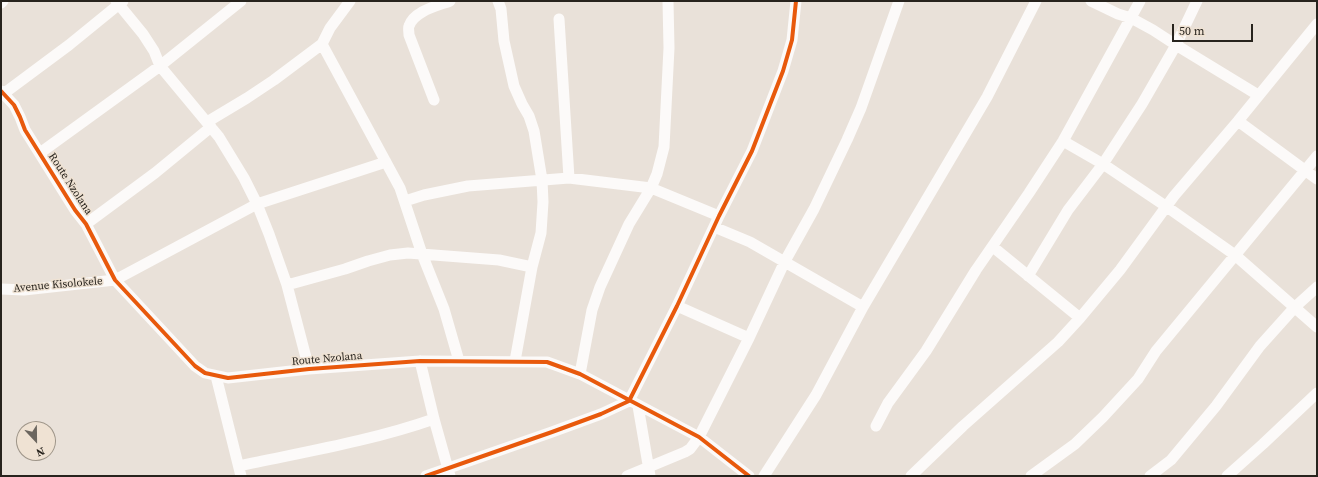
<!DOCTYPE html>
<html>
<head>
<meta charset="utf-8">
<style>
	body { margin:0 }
	#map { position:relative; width:1318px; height:477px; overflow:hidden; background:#e9e1d9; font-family:"Source Serif 4",serif }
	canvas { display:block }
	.frame { position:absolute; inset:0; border:2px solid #27231d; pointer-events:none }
	.north { position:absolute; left:16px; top:421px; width:40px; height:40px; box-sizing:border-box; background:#efe2d3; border:1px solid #9f968a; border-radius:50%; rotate:158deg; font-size:11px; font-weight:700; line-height:16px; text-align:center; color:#27231d }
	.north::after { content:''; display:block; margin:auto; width:14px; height:18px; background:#6b665f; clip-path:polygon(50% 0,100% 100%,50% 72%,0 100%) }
	.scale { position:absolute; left:1172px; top:24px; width:81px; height:18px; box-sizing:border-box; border:2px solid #27231d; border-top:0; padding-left:5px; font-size:12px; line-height:14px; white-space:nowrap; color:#27231d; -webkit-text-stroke:3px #efe2d3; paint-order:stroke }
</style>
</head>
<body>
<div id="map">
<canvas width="1318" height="477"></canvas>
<div class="frame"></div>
<div class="north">N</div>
<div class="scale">50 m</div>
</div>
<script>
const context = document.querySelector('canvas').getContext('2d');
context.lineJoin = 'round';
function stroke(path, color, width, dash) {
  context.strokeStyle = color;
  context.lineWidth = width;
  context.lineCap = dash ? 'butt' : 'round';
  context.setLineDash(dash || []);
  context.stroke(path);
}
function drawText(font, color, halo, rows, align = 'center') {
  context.font = font + ' "Source Serif 4",serif';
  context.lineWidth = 3;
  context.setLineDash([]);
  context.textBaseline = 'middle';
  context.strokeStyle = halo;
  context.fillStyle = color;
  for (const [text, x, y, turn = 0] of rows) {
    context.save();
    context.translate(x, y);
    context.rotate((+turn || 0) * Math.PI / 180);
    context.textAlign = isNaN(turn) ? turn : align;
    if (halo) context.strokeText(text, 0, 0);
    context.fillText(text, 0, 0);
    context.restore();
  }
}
stroke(new Path2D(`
	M116 1 143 34 154 51 160 66 219 137 244 178 257 204 269 234 287 285 309 369
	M498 1 501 9 504 41 514 86 522 104 529 116 534 131 542 180 543 202 541 233 532 267 515 361
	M1091 1 1118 14 1131 18 1153 30 1176 45 1258 95
	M1 3 3 1
	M559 19 569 178
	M322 44 400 188 422 254 444 309 459 361
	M1 91 14 105 20 117 25 130 75 210 86 224 115 280 195 366 205 373 228 378 309 369 420 361 547 362 580 374 699 437 749 476
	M3 94 69 45 123 1
	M434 100 409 35C409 32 408 28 409 26 414 11 437 6 450 1
	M1238 121 1317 179
	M207 122 247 98 274 80 322 44 330 28 350 1
	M1063 141 1103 164 1167 207 1235 255 1317 327
	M40 153 160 66 241 1
	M405 201 424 195 468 186 569 178 651 188 719 216
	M86 224 155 173 211 127
	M714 227 750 242 863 307
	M993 247 1080 318
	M1028 276 1068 210 1103 164 1142 104 1176 45 1197 1
	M287 285 345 269 368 261 390 255 408 253 499 260 532 267
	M1 289 24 290 115 280 257 204 386 162
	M677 306 749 338
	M420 361 434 419 450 476
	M580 374 592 310 600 287 629 224 651 188 657 174 664 147 669 48 668 1
	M216 376 241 476
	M638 406 650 476
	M876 426 888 403 926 351 976 270 1029 193 1063 141 1140 1
	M239 466C304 452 371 441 434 419
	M426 476 552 432 601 414 629 401 677 306 719 216 752 151 783 71 792 40 796 1
	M627 476 685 452 690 449 699 437 749 338 785 261 814 209 847 140 861 108 899 1
	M764 476 816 395 863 307 987 97 1036 1
	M911 476 963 426 1058 342 1080 318 1120 270 1174 196 1238 121 1317 24
	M1031 476 1075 444 1103 417 1138 379 1156 351 1317 156
	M1150 476 1171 460 1216 406 1260 346 1295 307 1317 287
	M1227 476 1263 444 1317 393`), '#fcfaf9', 11);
stroke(new Path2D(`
	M1 91 14 105 20 117 25 130 75 210 86 224 115 280 195 366 205 373 228 378 309 369 420 361 547 362 580 374 699 437 749 476
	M426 476 552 432 601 414 629 401 677 306 719 216 752 151 783 71 792 40 796 1`), '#e8590c', 4);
drawText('11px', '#27231d', '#efe2d3', [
	["Route Nzolana",70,184,57],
	["Avenue Kisolokele",58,285,-5],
	["Route Nzolana",327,359,-5]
]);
</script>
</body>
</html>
